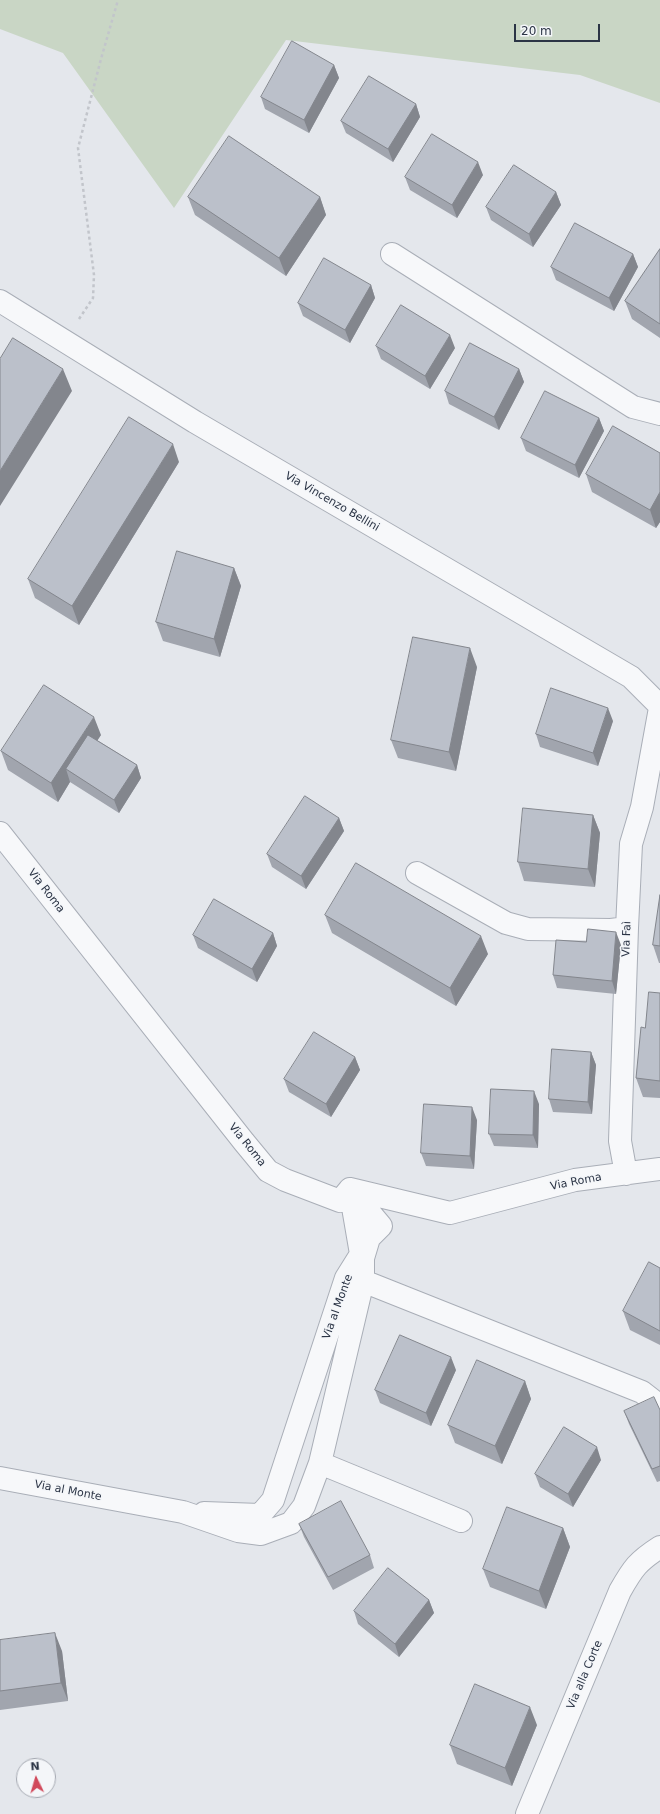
<!DOCTYPE html>
<html>
<head>
<meta charset="utf-8">
<style>
	body { margin:0 }
	#map { position:relative; width:660px; height:1814px; overflow:hidden; background:#e4e7ec; font-family:"DejaVu Sans",sans-serif }
	canvas { display:block }
	.north { position:absolute; left:16px; top:1758px; width:40px; height:40px; box-sizing:border-box; background:#f4f6f9; border:1px solid #a4a8b1; border-radius:50%; rotate:355deg; font-size:11px; font-weight:700; line-height:16px; text-align:center; color:#2b3445 }
	.north::after { content:''; display:block; margin:auto; width:14px; height:18px; background:#d1495b; clip-path:polygon(50% 0,100% 100%,50% 72%,0 100%) }
	.scale { position:absolute; left:514px; top:24px; width:86px; height:18px; box-sizing:border-box; border:2px solid #2b3445; border-top:0; padding-left:5px; font-size:12px; line-height:14px; white-space:nowrap; color:#2b3445; -webkit-text-stroke:3px #f4f6f9; paint-order:stroke }
</style>
</head>
<body>
<div id="map">
<canvas width="660" height="1814"></canvas>
<div class="north">N</div>
<div class="scale">20 m</div>
</div>
<script>
const context = document.querySelector('canvas').getContext('2d');
context.lineJoin = 'round';
function fill(path, color) {
  context.fillStyle = color;
  context.fill(path, 'evenodd');
}
function stroke(path, color, width, dash) {
  context.strokeStyle = color;
  context.lineWidth = width;
  context.lineCap = dash ? 'butt' : 'round';
  context.setLineDash(dash || []);
  context.stroke(path);
}
function drawText(font, color, halo, rows, align = 'center') {
  context.font = font + ' "DejaVu Sans",sans-serif';
  context.lineWidth = 3;
  context.setLineDash([]);
  context.textBaseline = 'middle';
  context.strokeStyle = halo;
  context.fillStyle = color;
  for (const [text, x, y, turn = 0] of rows) {
    context.save();
    context.translate(x, y);
    context.rotate((+turn || 0) * Math.PI / 180);
    context.textAlign = isNaN(turn) ? turn : align;
    if (halo) context.strokeText(text, 0, 0);
    context.fillText(text, 0, 0);
    context.restore();
  }
}
fill(new Path2D(`
	M0 0H660V103L580 75 286 40 174 208 63 53 0 29Z`), '#c9d6c5');
const minor = new Path2D(`
	M392 254 633 407 660 414
	M0 301 195 422 631 677 660 706
	M0 833 244 1142 268 1171 285 1180 340 1201 350 1189 450 1213 575 1180 660 1169
	M417 873 506 923 528 929 611 930 627 928
	M626 1174 620 1141 627 928 631 844 642 807 660 708
	M363 1281 642 1392 660 1406
	M320 1463 461 1521
	M0 1478 183 1512 238 1531 261 1534 291 1523 304 1506 320 1463 363 1281V1258L369 1238 381 1226 350 1189
	M204 1513 260 1515 273 1500 346 1278 361 1254 350 1190
	M527 1814 620 1591C633 1568 638 1561 660 1547`);
stroke(minor, '#a9aeb7', 24);
stroke(new Path2D(`
	M79 319 93 298 94 275 78 148 101 59 118 0`), '#c2c5cb', 2.5, [3, 3]);
stroke(minor, '#f7f8fa', 22);
fill(new Path2D(`
	M334 65 339 78 309 133 265 109 261 97Z
	M416 104 420 117 393 162 346 133 341 121Z
	M483 175 457 218 410 190 405 177Z
	M556 192 561 205 533 247 491 220 486 207Z
	M188 197H320L326 215 286 276 195 215Z
	M660 249V338L632 319 625 301Z
	M633 254 638 267 614 311 556 280 551 267Z
	M371 285 375 298 350 343 303 316 298 303Z
	M376 346 455 348 430 389 381 359Z
	M519 369 524 382 499 430 449 404 445 391Z
	M599 418 604 431 579 478 526 451 521 438Z
	M660 453V522L656 528 592 492 586 474Z
	M179 462 79 625 35 598 28 579Z
	M234 568 241 586 220 657 163 641 156 622Z
	M477 667 456 771 398 758 391 740Z
	M613 721 598 766 540 747 536 734Z
	M101 735 97 740 137 765 141 778 119 813 70 782 58 802 8 770 1 751Z
	M593 815 600 833 595 887 524 881 518 862Z
	M339 818 344 831 306 889 272 867 267 854Z
	M660 895V963H659L653 945Z
	M325 915 488 954 456 1006 332 933Z
	M273 933 277 946 257 982 198 948 193 935Z
	M586 942 621 945 616 994 557 988 553 975Z
	M660 993V1098L643 1097 636 1078 645 1028Z
	M591 1052 596 1065 592 1114 553 1112 549 1099Z
	M355 1057 360 1070 331 1117 289 1092 284 1079Z
	M539 1104 538 1148 494 1146 489 1134Z
	M477 1120 474 1169 426 1166 421 1153Z
	M660 1268V1345L630 1330 623 1311Z
	M456 1370 431 1426 380 1403 375 1390Z
	M525 1381 531 1399 502 1464 455 1443 448 1425Z
	M660 1410V1481L657 1482 629 1424 624 1411Z
	M601 1460 573 1507 540 1487 535 1474Z
	M299 1524 370 1555 374 1568 333 1590 304 1537Z
	M563 1528 570 1547 546 1609 490 1587 483 1569Z
	M429 1600 434 1613 399 1657 358 1624 354 1611Z
	M0 1640 62 1651 68 1701 0 1710Z
	M537 1725 512 1786 457 1764 450 1745Z`), '#a1a5ae');
fill(new Path2D(`
	M334 65 339 78 309 133 304 120Z
	M416 104 420 117 393 162 388 149Z
	M478 162 483 175 457 218 452 205Z
	M556 192 561 205 533 247 529 234Z
	M320 197 326 215 286 276 279 258Z
	M633 254 638 267 614 311 609 298Z
	M371 285 375 298 350 343 345 330Z
	M450 335 455 348 430 389 425 376Z
	M63 369 72 391 0 506V471Z
	M519 369 524 382 499 430 494 417Z
	M599 418 604 431 579 478 575 465Z
	M173 444 179 462 79 625 72 606Z
	M660 492V522L656 528 650 510Z
	M234 568 241 586 220 657 214 639Z
	M470 648 477 667 456 771 449 752Z
	M608 708 613 721 598 766 593 753Z
	M94 717 101 735 75 775 66 769 70 782 58 802 51 783Z
	M137 765 141 778 119 813 114 800Z
	M593 815 600 833 595 887 588 869Z
	M339 818 344 831 306 889 301 876Z
	M616 932 621 945 616 994 612 981Z
	M273 933 277 946 257 982 252 969Z
	M481 936 488 954 456 1006 450 988Z
	M591 1052 596 1065 592 1114 588 1102Z
	M355 1057 360 1070 331 1117 326 1104Z
	M534 1091 539 1104 538 1148 533 1135Z
	M472 1107 477 1120 474 1169 470 1156Z
	M451 1357 456 1370 431 1426 426 1413Z
	M525 1381 531 1399 502 1464 495 1446Z
	M597 1447 601 1460 573 1507 568 1494Z
	M563 1528 570 1547 546 1609 539 1591Z
	M429 1600 434 1613 399 1657 395 1644Z
	M55 1633 62 1651 68 1701 61 1683Z
	M530 1707 537 1725 512 1786 505 1768Z`), '#83868d');
const building = new Path2D(`
	M292 41 334 65 304 120 261 97Z
	M369 76 416 104 388 149 341 121Z
	M432 134 478 162 452 205 405 177Z
	M229 136 320 197 279 258 188 197Z
	M514 165 556 192 529 234 486 207Z
	M575 223 633 254 609 298 551 267Z
	M660 249V324L625 301Z
	M324 258 371 285 345 330 298 303Z
	M401 305 450 335 425 376 376 346Z
	M13 338 63 369 0 471V359Z
	M470 343 519 369 494 417 445 391Z
	M545 391 599 418 575 465 521 438Z
	M129 417 173 444 72 606 28 579Z
	M613 426 660 453V492L650 510 586 474Z
	M177 551 234 568 214 639 156 622Z
	M413 637 470 648 449 752 391 740Z
	M44 685 94 717 51 783 1 751Z
	M551 688 608 708 593 753 536 734Z
	M88 735 137 765 114 800 66 769Z
	M305 796 339 818 301 876 267 854Z
	M523 808 593 815 588 869 518 862Z
	M356 863 481 936 450 988 325 915Z
	M660 895V946L653 945Z
	M214 899 273 933 252 969 193 935Z
	M588 929 616 932 612 981 553 975 556 940 586 942Z
	M649 992 660 993V1081L636 1078 641 1027 645 1028Z
	M314 1032 355 1057 326 1104 284 1079Z
	M552 1049 591 1052 588 1102 549 1099Z
	M491 1089 534 1091 533 1135 489 1134Z
	M424 1104 472 1107 470 1156 421 1153Z
	M649 1262 660 1268V1331L623 1311Z
	M400 1335 451 1357 426 1413 375 1390Z
	M477 1360 525 1381 495 1446 448 1425Z
	M654 1397 660 1410V1466L652 1469 624 1411Z
	M564 1427 597 1447 568 1494 535 1474Z
	M341 1501 370 1555 328 1577 299 1524Z
	M507 1507 563 1528 539 1591 483 1569Z
	M388 1568 429 1600 395 1644 354 1611Z
	M55 1633 61 1683 0 1691V1640Z
	M475 1684 530 1707 505 1768 450 1745Z`);
fill(building, '#bbc0ca');
stroke(building, '#83868d', 1);
drawText('11px', '#2b3445', '#f4f6f9', [
	["Via Vincenzo Bellini",332,502,30],
	["Via Roma",46,891,52],
	["Via Faì",627,939,-88],
	["Via Roma",247,1145,51],
	["Via Roma",576,1182,-11],
	["Via al Monte",338,1307,-70],
	["Via al Monte",68,1491,11],
	["Via alla Corte",585,1675,-67]
]);
</script>
</body>
</html>
